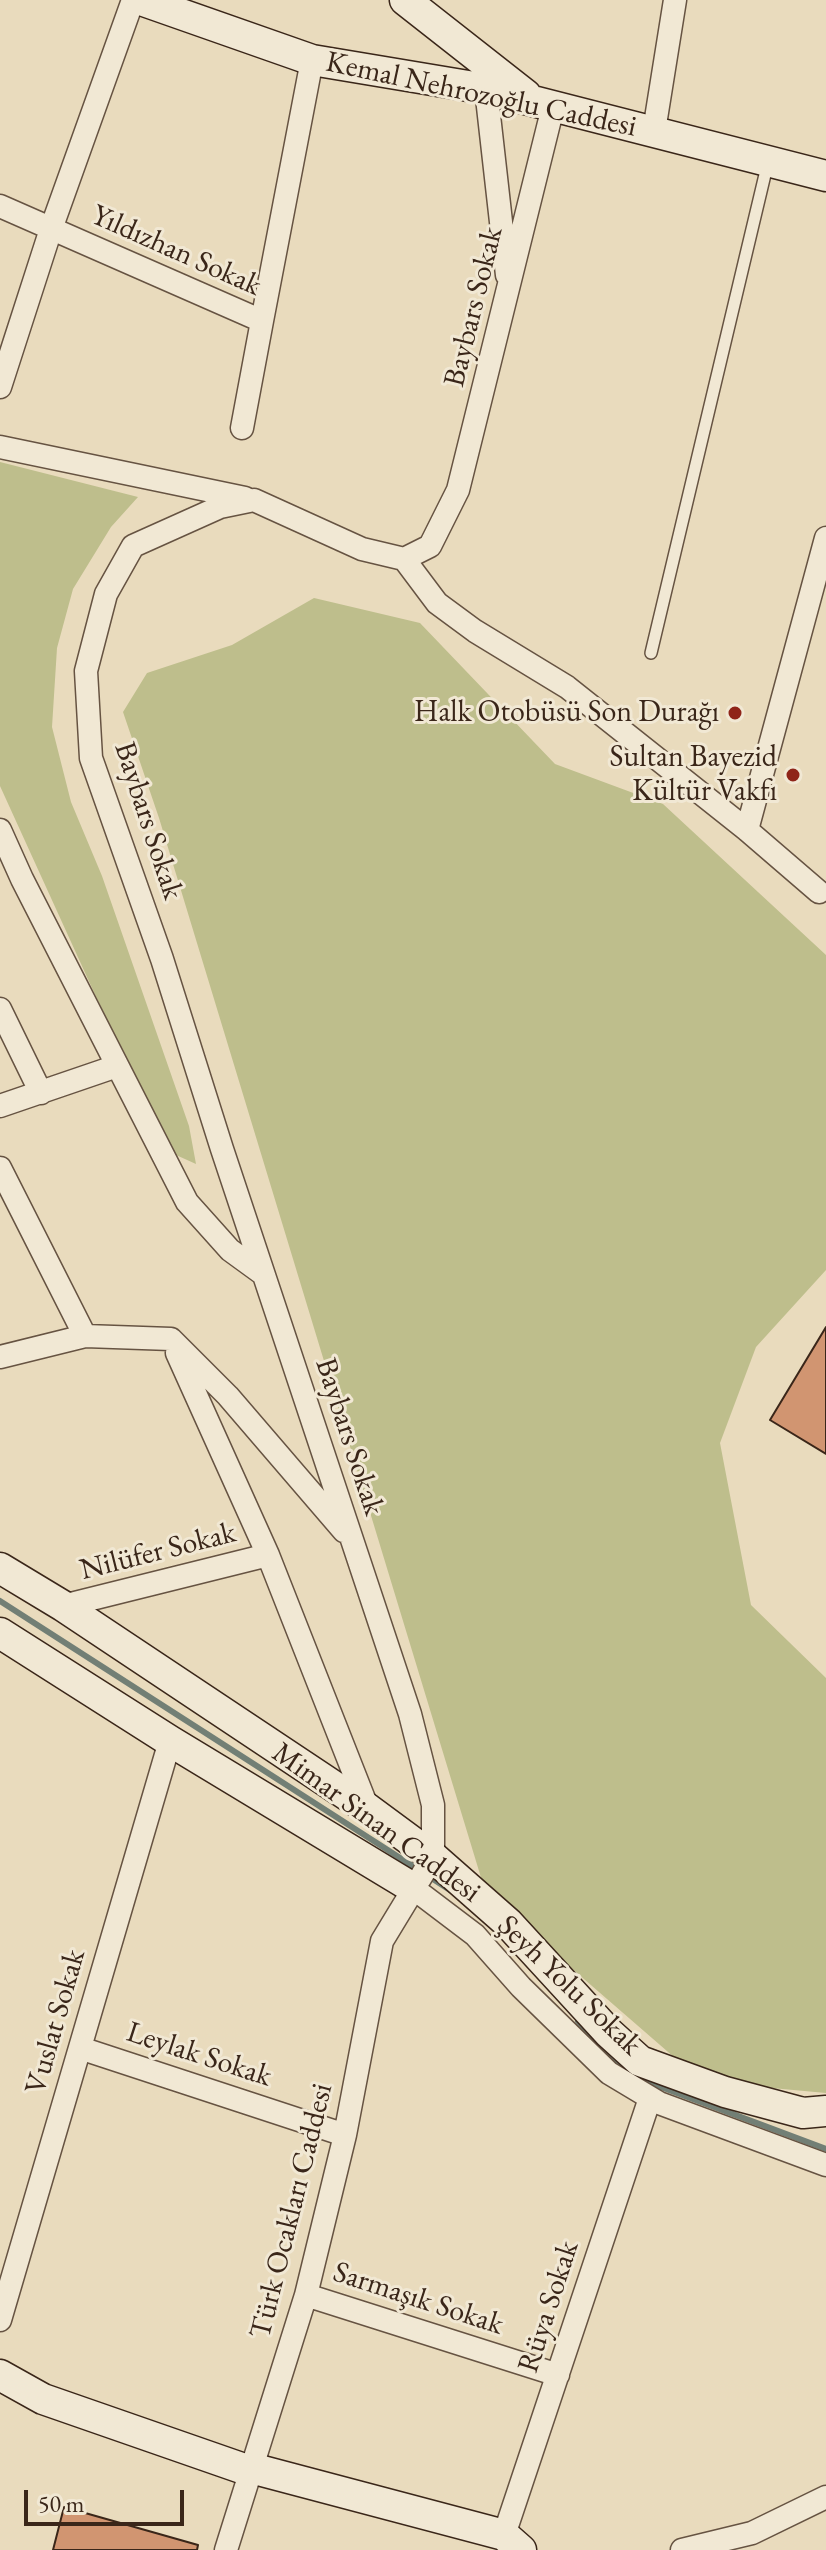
<!DOCTYPE html>
<html>
<head>
<meta charset="utf-8">
<style>
	body { margin:0 }
	#map { position:relative; width:826px; height:2550px; overflow:hidden; background:#e9dbbd; font-family:"EB Garamond",serif }
	canvas { display:block }
	.scale { position:absolute; left:24px; top:2490px; width:160px; height:36px; box-sizing:border-box; border:4px solid #3a2619; border-top:0; padding-left:10px; font-size:24px; line-height:28px; white-space:nowrap; color:#3a2619; -webkit-text-stroke:6px #f1e8d4; paint-order:stroke }
</style>
</head>
<body>
<div id="map">
<canvas width="826" height="2550"></canvas>
<div class="scale">50 m</div>
</div>
<script>
const context = document.querySelector('canvas').getContext('2d');
context.lineJoin = 'round';
function fill(path, color) {
  context.fillStyle = color;
  context.fill(path, 'evenodd');
}
function stroke(path, color, width, dash) {
  context.strokeStyle = color;
  context.lineWidth = width;
  context.lineCap = dash ? 'butt' : 'round';
  context.setLineDash(dash || []);
  context.stroke(path);
}
function drawText(font, color, halo, rows, align = 'center') {
  context.font = font + ' "EB Garamond",serif';
  context.lineWidth = 6;
  context.setLineDash([]);
  context.textBaseline = 'middle';
  context.strokeStyle = halo;
  context.fillStyle = color;
  for (const [text, x, y, turn = 0] of rows) {
    context.save();
    context.translate(x, y);
    context.rotate((+turn || 0) * Math.PI / 180);
    context.textAlign = isNaN(turn) ? turn : align;
    if (halo) context.strokeText(text, 0, 0);
    context.fillText(text, 0, 0);
    context.restore();
  }
}
fill(new Path2D(`
	M0 462 138 497 111 527 73 589 57 648 52 727 71 802 102 876 189 1126 196 1164 176 1155 97 999 0 786Z
	M314 598 420 623 555 764 663 804 826 955V1270L756 1347 720 1443 751 1605 826 1678V2093L750 2086 675 2058 486 1894 159 818 123 712 147 673 232 645Z`), '#bebe8c');
stroke(new Path2D(`
	M0 1601 450 1890
	M578 2021 604 2051 624 2066
	M633 2072 645 2081 826 2149`), '#727f75', 6);
const building = new Path2D(`
	M826 1327V1454L770 1420Z
	M64 2507 198 2545 197 2550H53Z`);
fill(building, '#d19571');
stroke(building, '#3a2619', 2);
const lane = new Path2D(`
	M651 653 768 162`);
const street = new Path2D(`
	M486 89 507 275
	M654 131 675 0
	M0 206 262 321 312 60
	M0 387 51 229 133 0
	M242 428 262 321
	M0 447 245 498
	M404 559 437 603 475 631 567 687 747 830 819 892
	M0 830 22 879 187 1202 230 1250 263 1274
	M747 830 826 538
	M0 1009 41 1093
	M0 1106 117 1066
	M0 1168 85 1336 171 1339 228 1396 344 1531
	M177 1353 268 1555 368 1809
	M0 1357 85 1336
	M63 1606 268 1555
	M413 1888 475 1935 521 1987 609 2073 659 2103 826 2165
	M80 2048 345 2135
	M306 2295 558 2375
	M0 2320 170 1741
	M504 2535 650 2098
	M226 2550 306 2295 345 2135 382 1941 433 1857V1805L410 1714 222 1149 162 959 91 758 86 671 106 594 133 546 220 507 254 500 362 549 404 559 430 546 458 490 553 107
	M682 2550 752 2533 826 2497`);
const secondary = new Path2D(`
	M141 0 312 60 486 89 826 176
	M405 0 526 95
	M0 1568 63 1606 368 1809 433 1857 508 1923 609 2033 640 2061 725 2092 803 2113 826 2111
	M0 1633 170 1741 413 1888
	M0 2375 43 2399 250 2471
	M251 2468 504 2535 521 2550`);
stroke(lane, '#665342', 14);
stroke(street, '#665342', 25);
stroke(secondary, '#3a2619', 33);
stroke(lane, '#f1e8d4', 11);
stroke(street, '#f1e8d4', 22);
stroke(secondary, '#f1e8d4', 30);
for (const [x, y, r, color] of [
	[735,713,8,"#8f2418"],
	[793,775,8,"#8f2418"]
]) {
  const dot = new Path2D();
  dot.arc(x, y, r, 0, 2 * Math.PI);
  context.fillStyle = color;
  context.fill(dot);
  stroke(dot, '#f1e8d4', 3);
}
drawText('30px', '#3a2619', '#f1e8d4', [
	["Kemal Nehrozoğlu Caddesi",481,95,12],
	["Yıldızhan Sokak",176,251,24],
	["Baybars Sokak",474,307,-76],
	["Baybars Sokak",148,821,72],
	["Baybars Sokak",349,1437,72],
	["Nilüfer Sokak",158,1552,-14],
	["Mimar Sinan Caddesi",376,1823,36],
	["Şeyh Yolu Sokak",569,1986,44],
	["Vuslat Sokak",56,2022,-74],
	["Leylak Sokak",199,2055,18],
	["Türk Ocakları Caddesi",292,2211,-76],
	["Sarmaşık Sokak",418,2299,18],
	["Rüya Sokak",549,2307,-72]
]);
drawText('30px', '#3a2619', '#f1e8d4', [
	["Halk Otobüsü Son Durağı",719,713],
	["Sultan Bayezid",777,758],
	["Kültür Vakfı",777,792]
], 'right');
</script>
</body>
</html>
